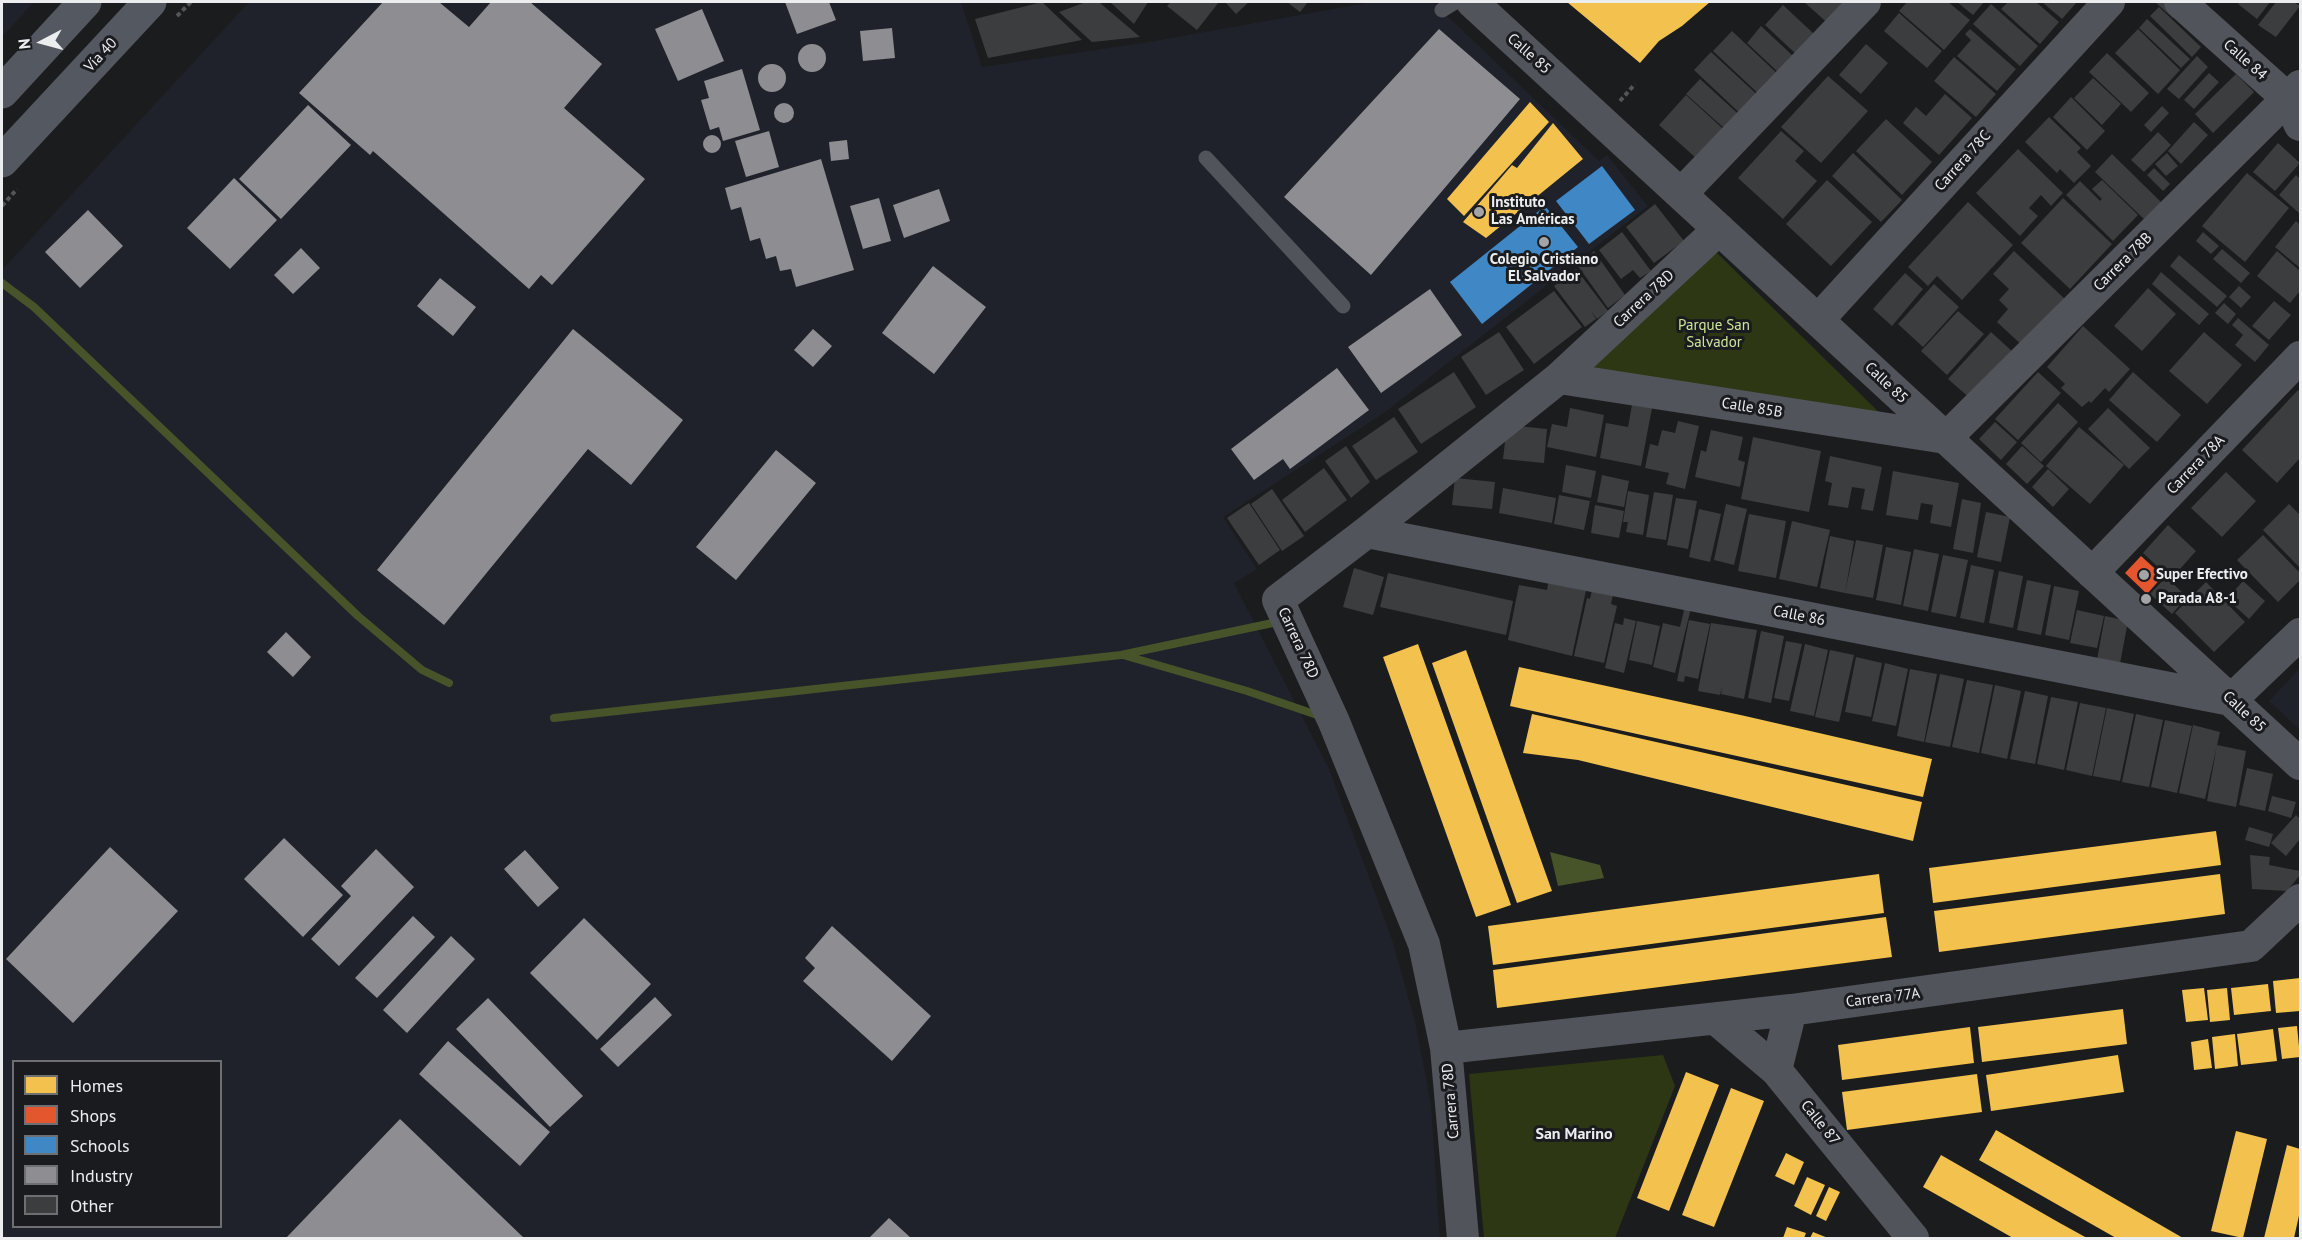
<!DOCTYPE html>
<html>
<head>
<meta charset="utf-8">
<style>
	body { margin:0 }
	#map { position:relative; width:2302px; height:1240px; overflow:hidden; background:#1b1c1e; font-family:"PT Sans",sans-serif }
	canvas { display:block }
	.frame { position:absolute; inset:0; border:3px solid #ecedef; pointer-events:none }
	.legend { position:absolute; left:12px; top:1060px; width:210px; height:168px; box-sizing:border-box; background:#1a1b1f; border:2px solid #6e6f72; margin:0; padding:8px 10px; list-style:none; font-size:18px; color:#ecedef }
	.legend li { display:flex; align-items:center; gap:12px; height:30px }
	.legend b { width:30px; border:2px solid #6e6f72 }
	.north { position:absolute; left:12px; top:12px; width:60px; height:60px; -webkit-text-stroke:4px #1a1b1f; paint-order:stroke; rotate:264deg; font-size:16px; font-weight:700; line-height:24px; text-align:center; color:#ecedef }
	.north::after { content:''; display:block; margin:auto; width:21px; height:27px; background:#ecedef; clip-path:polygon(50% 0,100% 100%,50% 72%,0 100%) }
</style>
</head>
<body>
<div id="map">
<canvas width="2302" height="1240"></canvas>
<div class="frame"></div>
<ul class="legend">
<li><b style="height:16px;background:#f2c14e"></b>Homes</li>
<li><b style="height:16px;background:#e4572e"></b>Shops</li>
<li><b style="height:16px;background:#3f88c5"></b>Schools</li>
<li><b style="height:16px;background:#8d8d92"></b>Industry</li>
<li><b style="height:16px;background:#3c3d3e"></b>Other</li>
</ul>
<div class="north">N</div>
</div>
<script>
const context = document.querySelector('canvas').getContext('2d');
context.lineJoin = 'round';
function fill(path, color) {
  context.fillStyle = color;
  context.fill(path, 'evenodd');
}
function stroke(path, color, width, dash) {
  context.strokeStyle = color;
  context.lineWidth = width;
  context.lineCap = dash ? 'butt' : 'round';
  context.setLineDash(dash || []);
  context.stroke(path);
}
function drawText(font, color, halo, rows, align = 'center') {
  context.font = font + ' "PT Sans",sans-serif';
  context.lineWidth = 6;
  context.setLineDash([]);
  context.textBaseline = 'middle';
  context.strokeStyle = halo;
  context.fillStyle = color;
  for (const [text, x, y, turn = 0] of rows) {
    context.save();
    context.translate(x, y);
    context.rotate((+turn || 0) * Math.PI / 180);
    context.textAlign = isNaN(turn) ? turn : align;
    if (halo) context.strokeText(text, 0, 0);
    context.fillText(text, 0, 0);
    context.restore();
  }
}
fill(new Path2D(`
	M2 2H34L2 37Z
	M249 2H961L982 67 1149 42 1372 2H1433L1599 161 1607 155 1648 206 1384 413 1223 517 1257 569 1234 583 1329 769 1392 939 1415 1021 1431 1104 1440 1238H2V270ZM14 1062H220V1226H14Z
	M2300 668V730L2269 701Z`), '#1f222a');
fill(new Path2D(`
	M1716 252 1895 428 1581 372Z
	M1663 1055 1675 1086 1615 1238H1484L1469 1074Z`), '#2d3714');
fill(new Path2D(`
	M1550 852 1600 865 1604 878 1558 886Z`), '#475329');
fill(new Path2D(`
	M1567 2H1710L1682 26 1659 41 1640 63Z
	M1530 102 1549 122 1464 216 1447 199Z
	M1553 123 1583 159 1486 238 1463 222 1512 165 1517 168Z
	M1418 644 1511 905 1476 917 1383 657Z
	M1466 650 1552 891 1517 903 1432 663Z
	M1519 667 1745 716 1932 759 1923 797 1510 706Z
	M1532 714 1922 802 1913 841 1578 760 1523 753Z
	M2216 831 2221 865 1933 903 1929 868Z
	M1879 874 1884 913 1493 965 1488 926Z
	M2220 874 2225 914 1939 952 1934 911Z
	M1886 917 1892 957 1497 1008 1493 970Z
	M2300 978V1011L2276 1013 2273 981Z
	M2268 984 2271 1011 2234 1015 2231 988Z
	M2204 988 2208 1020 2186 1022 2182 990Z
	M2227 988 2230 1020 2210 1022 2207 990Z
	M2123 1009 2127 1044 1982 1062 1978 1027Z
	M2297 1026 2300 1057 2282 1059 2278 1028Z
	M1970 1027 1974 1063 1842 1080 1838 1045Z
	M2273 1029 2277 1061 2241 1065 2237 1034Z
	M2235 1034 2238 1066 2215 1069 2212 1037Z
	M2208 1039 2212 1068 2194 1070 2191 1042Z
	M2118 1055 2124 1092 1991 1111 1986 1075Z
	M1686 1072 1719 1085 1669 1211 1637 1198Z
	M1977 1074 1982 1112 1847 1130 1842 1092Z
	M1731 1088 1764 1101 1714 1227 1682 1215Z
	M1996 1130 2119 1201 2183 1238H2116L1979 1160Z
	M2236 1131 2267 1139 2243 1238 2211 1231Z
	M2287 1145 2300 1149V1211L2294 1238H2264Z
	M1786 1153 1804 1162 1794 1185 1775 1176Z
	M1941 1155 2058 1222 2087 1238H2013L1962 1209 1923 1187Z
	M1807 1177 1825 1185 1811 1215 1794 1206Z
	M1829 1187 1840 1192 1826 1221 1816 1216Z
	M1787 1227 1806 1233 1804 1238H1783Z
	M1813 1232 1828 1238H1810Z`), '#f2c14e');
fill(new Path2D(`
	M2141 556 2163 576 2147 594 2125 573Z`), '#e4572e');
fill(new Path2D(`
	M1602 166 1635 210 1589 244 1556 201Z
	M1545 206 1578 247 1482 324 1450 282Z`), '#3f88c5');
fill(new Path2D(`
	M383 2H439L469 27 491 2H530L602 64 564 108 645 179 552 285 541 275 529 289 373 151 370 155 299 93Z
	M785 2H829L836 20 797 34Z
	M702 9 724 61 678 81 655 29Z
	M892 28 895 58 863 61 860 31Z
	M1439 29 1520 99 1371 275 1284 197Z
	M798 58a14 14 0 1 1 28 0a14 14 0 1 1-28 0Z
	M758 78a14 14 0 1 1 28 0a14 14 0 1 1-28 0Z
	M742 69 760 130 723 141 719 127 710 130 701 100 709 98 704 81Z
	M774 113a10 10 0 1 1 20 0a10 10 0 1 1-20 0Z
	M308 105 351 145 281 219 239 179Z
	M769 131 779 167 746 177 735 141Z
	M703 144a9 9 0 1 1 18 0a9 9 0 1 1-18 0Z
	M847 140 849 159 831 161 829 142Z
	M821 159 854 270 796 287 791 269 780 271 776 256 766 259 760 238 750 241 741 207 731 210 725 188Z
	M234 178 277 220 230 269 187 228Z
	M939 189 950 221 904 238 893 205Z
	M879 198 891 241 863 249 850 206Z
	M88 210 123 246 80 288 45 252Z
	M301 248 320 268 293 294 274 275Z
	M933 266 986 307 934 374 882 333Z
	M440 278 476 307 453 336 417 306Z
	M1430 289 1462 335 1381 393 1348 347Z
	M573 329 683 420 631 485 588 449 444 625 377 570Z
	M813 329 832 346 813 367 794 350Z
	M1337 368 1369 410 1290 469 1283 459 1254 480 1231 449Z
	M776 450 816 483 736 580 696 547Z
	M286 632 311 657 293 677 267 652Z
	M284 838 343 895 303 937 244 879Z
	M110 847 178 911 73 1023 6 959Z
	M376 849 414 887 339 966 311 939 351 896 341 886Z
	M525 850 559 888 538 907 504 869Z
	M413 916 435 937 377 998 355 978Z
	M584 918 651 984 597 1040 530 973Z
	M832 926 931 1016 892 1061 803 981 815 968 805 958Z
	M451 936 475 959 407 1033 383 1010Z
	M655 997 672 1015 618 1067 600 1049Z
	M488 998 583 1096 550 1127 456 1029Z
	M448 1041 550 1132 520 1166 419 1074Z
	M400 1119 524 1238H286Z
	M889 1218 911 1238H869Z`), '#8d8d92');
stroke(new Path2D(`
	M2 283 34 307 358 616 422 670 449 683
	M1123 655 1247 691 1323 717
	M554 718 1121 655 1282 621`), '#475329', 8);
fill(new Path2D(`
	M1042 2 1082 40 988 58 975 19Z
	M1086 2H1099L1140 37 1092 42 1059 12Z
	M1110 2H1148L1134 24Z
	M1171 2H1219L1197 30 1167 6Z
	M1225 2H1249L1236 14Z
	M1287 2H1308L1300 12Z
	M1804 2H1843L1849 7 1832 27Z
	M1907 2H1948L1970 20 1944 50 1899 11Z
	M1957 2H1984L1973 15Z
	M2008 2H2036L2059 22 2040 44 2001 9Z
	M2042 2H2077L2062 19Z
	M2155 2H2174L2182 9 2173 18Z
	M2240 2H2270L2257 19 2238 4Z
	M2276 2H2294L2300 6 2276 37 2258 25Z
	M1991 4 2038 46 2020 66 1973 24Z
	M1783 5 1814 34 1796 54 1765 25Z
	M2159 7 2201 47 2192 57 2150 16Z
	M1899 13 1942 51 1927 68 1884 31Z
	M2147 19 2190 59 2181 68 2139 28Z
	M1761 26 1793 56 1778 72 1747 43Z
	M1970 29 2016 69 1997 91 1957 56 1971 40 1965 34Z
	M2138 29 2180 70 2158 94 2115 53Z
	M1732 31 1782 78 1763 98 1713 51Z
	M1866 44 1888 63 1861 94 1839 75Z
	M1711 52 1763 100 1746 119 1694 70Z
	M2107 53 2149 93 2131 112 2089 72Z
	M2197 56 2208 67 2179 99 2167 89Z
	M1954 57 1996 94 1976 117 1934 81Z
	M2209 73 2219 82 2194 109 2184 100Z
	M2236 74 2254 92 2213 133 2195 114Z
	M1828 76 1868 111 1821 163 1781 127Z
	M2093 78 2121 104 2102 125 2074 98Z
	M1700 79 1747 122 1734 137 1686 94Z
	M1945 94 1972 118 1939 155 1903 123 1916 107 1926 116Z
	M1686 95 1733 138 1705 166 1659 125Z
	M2071 97 2105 131 2087 150 2053 117Z
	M2162 106 2169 113 2151 132 2144 125Z
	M2049 117 2081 148 2077 152 2091 166 2074 183 2060 169 2057 173 2025 142Z
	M1886 119 1932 162 1902 195 1856 151Z
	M2194 122 2208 135 2181 164 2168 151Z
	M1781 131 1804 151 1795 161 1817 181 1783 219 1738 178Z
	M2158 132 2171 145 2144 172 2131 160Z
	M2278 143 2300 163 2275 191 2253 172Z
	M2018 149 2063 193 2051 206 2041 195 2029 208 2038 216 2020 236 1976 193Z
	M1853 153 1902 200 1881 222 1832 176Z
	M2167 153 2178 166 2166 176 2155 164Z
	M2112 154 2162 203 2145 220 2095 172Z
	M2154 168 2170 184 2163 191 2147 175Z
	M2247 173 2289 208 2245 262 2202 226Z
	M2296 175 2300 179V214L2279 195Z
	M1827 180 1872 222 1831 266 1786 224Z
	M2102 180 2138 215 2113 241 2066 195 2080 181 2100 201 2102 199 2092 189Z
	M2063 198 2112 244 2070 289 2021 243Z
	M1968 202 2013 245 1962 300 1937 276 1928 286 1908 267Z
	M1655 204 1684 241 1654 263 1626 227Z
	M2296 221 2300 225V268L2275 247Z
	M1622 232 1651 271 1640 278 1633 270 1621 279 1599 250Z
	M2203 232 2219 246 2211 254 2196 241Z
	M2222 249 2250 273 2241 283 2213 259Z
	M1594 251 1625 295 1608 308 1578 266Z
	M2014 251 2068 302 2025 348 1997 322 2008 309 1999 300 2009 289 1993 274Z
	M2277 251 2300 271V291L2290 303 2257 276Z
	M2179 255 2227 296 2217 307 2170 266Z
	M1576 269 1608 311 1597 319 1591 311 1596 319 1585 327 1554 286Z
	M2161 272 2209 314 2199 325 2152 284Z
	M1905 273 1923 289 1892 326 1873 309Z
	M1934 284 1959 307 1923 347 1898 324Z
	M2239 286 2251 297 2241 308 2229 297Z
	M2148 288 2176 314 2142 351 2114 326Z
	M1554 291 1582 327 1534 364 1506 327Z
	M2274 301 2291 315 2269 340 2252 326Z
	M2224 303 2236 314 2228 324 2215 313Z
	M1958 311 1984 334 1947 375 1921 351Z
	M2238 318 2269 345 2255 362 2235 345 2243 335 2232 325Z
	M2083 326 2130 369 2109 392 2105 388 2091 403 2089 401 2082 407 2061 388 2065 384 2047 367Z
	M1499 332 1524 370 1486 395 1461 357Z
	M1991 332 2014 353 1972 400 1948 379Z
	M2204 332 2242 365 2207 404 2169 371Z
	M1454 372 1476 407 1421 444 1398 409Z
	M2038 372 2061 393 2018 440 1995 419Z
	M2133 372 2181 415 2157 442 2109 400Z
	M2298 390 2300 392V458L2277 483 2242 450Z
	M2058 403 2078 422 2041 462 2021 443Z
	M1632 405 1652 408 1641 466 1600 458 1606 423 1628 427Z
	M1570 408 1604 415 1596 457 1547 447 1552 424 1567 427Z
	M2108 408 2150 448 2129 469 2088 429Z
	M1394 417 1418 452 1376 480 1352 446Z
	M1678 421 1699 426 1685 489 1666 484 1669 473 1645 468 1650 444 1658 446 1662 430 1675 433Z
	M1995 422 2017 442 2001 460 1979 439Z
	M1507 425 1547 429 1544 463 1503 459Z
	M2079 427 2124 465 2090 504 2046 466Z
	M1711 430 1743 437 1738 460 1745 462 1740 487 1695 477 1701 450 1706 452Z
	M1753 437 1821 451 1809 512 1741 499Z
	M1346 446 1370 482 1351 498 1325 461Z
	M2022 446 2044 466 2027 484 2006 464Z
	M1830 456 1882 467 1873 511 1861 509 1865 489 1852 487 1848 508 1828 505 1832 483 1825 481Z
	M1566 465 1596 471 1591 498 1562 492Z
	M1324 468 1347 500 1305 532 1282 500Z
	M2048 469 2069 489 2053 507 2032 487Z
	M1893 471 1959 483 1951 527 1930 523 1933 505 1921 503 1918 520 1886 515Z
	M2226 472 2256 501 2222 537 2191 508Z
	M1602 475 1629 481 1624 507 1597 502Z
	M1455 478 1495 482 1492 509 1452 505Z
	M1503 488 1556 498 1552 523 1499 513Z
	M1272 489 1304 536 1282 551 1251 504Z
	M1628 491 1649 495 1643 535 1626 532 1628 522H1623Z
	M1654 492 1673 495 1666 540 1646 537Z
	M1559 495 1590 501 1584 530 1554 524Z
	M1676 498 1697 501 1688 549 1667 545Z
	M1962 499 1981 503 1973 553 1953 549Z
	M1249 503 1280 550 1259 565 1227 518Z
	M1726 504 1747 509 1734 565 1714 560Z
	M2289 504 2300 515V568L2263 530Z
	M1595 505 1624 511 1619 538 1591 533Z
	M1699 509 1721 514 1710 562 1689 557Z
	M1986 512 2010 517 2001 562 1977 557Z
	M1749 514 1786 521 1776 578 1738 571Z
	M1792 521 1830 530 1817 587 1779 579Z
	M2168 525 2196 551 2171 579 2143 553Z
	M2263 535 2300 573V580L2278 602 2237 560Z
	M1830 536 1854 541 1845 593 1820 588Z
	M1856 540 1883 545 1873 598 1845 593Z
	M1886 547 1911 552 1901 605 1876 600Z
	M1914 549 1939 554 1928 611 1903 606Z
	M1943 555 1968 560 1956 617 1931 612Z
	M1971 565 1994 570 1984 623 1960 618Z
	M1354 568 1384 577 1373 615 1343 607Z
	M1999 571 2023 576 2013 628 1989 623Z
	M1388 573 1513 601 1506 635 1380 607Z
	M1550 573 1588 581 1572 656 1508 640 1519 585 1547 590Z
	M2166 577 2187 597 2172 614 2150 594Z
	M2027 580 2051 585 2041 635 2017 630Z
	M1594 581 1615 586 1611 604 1617 606 1604 663 1574 656 1587 598 1590 599Z
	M2243 581 2265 601 2249 619 2227 599Z
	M2206 582 2245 622 2214 652 2175 613Z
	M2054 586 2079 591 2069 640 2045 635Z
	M1685 606 1691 608 1675 673 1653 667 1663 623 1680 627Z
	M2077 610 2104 616 2097 648 2070 643Z
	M2105 616 2128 621 2119 669 2096 665Z
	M1624 618 1636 621 1624 673 1605 668 1615 623 1623 625Z
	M1689 620 1710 624 1698 679 1685 676 1684 682 1677 681Z
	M1637 621 1660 626 1652 665 1629 660Z
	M1711 623 1757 630 1744 699 1721 694 1722 687 1720 695 1698 691Z
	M1761 631 1784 636 1771 703 1748 698Z
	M1786 641 1802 644 1789 701 1774 698Z
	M1805 644 1828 650 1814 716 1790 711Z
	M1830 650 1854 655 1839 722 1815 717Z
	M1856 657 1882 663 1871 717 1845 712Z
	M1885 663 1908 669 1896 726 1872 721Z
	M1910 669 1937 674 1924 742 1897 736Z
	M1940 674 1964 679 1950 747 1925 742Z
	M1967 680 1993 685 1979 753 1952 747Z
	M1995 685 2021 691 2007 759 1981 753Z
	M2025 691 2048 696 2035 764 2010 759Z
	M2051 697 2078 702 2064 770 2037 764Z
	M2080 703 2106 708 2092 776 2066 770Z
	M2107 708 2134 714 2120 781 2093 776Z
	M2136 714 2163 720 2149 787 2122 782Z
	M2165 720 2192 726 2177 793 2151 787Z
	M2193 725 2220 732 2205 799 2179 793Z
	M2217 745 2246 751 2236 807 2207 801Z
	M2247 768 2273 774 2265 811 2239 805Z
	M2272 796 2296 802 2291 818 2268 811Z
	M2296 815 2300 819V839L2286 856 2271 843Z
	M2249 827 2273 834 2269 847 2245 840Z
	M2250 855 2270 857 2269 865 2300 871V875L2287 891 2252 889Z`), '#3c3d3e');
stroke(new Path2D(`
	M177 16 191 2
	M1620 101 1635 84
	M2 206 17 189`), '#545559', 4, [4.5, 3]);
stroke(new Path2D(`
	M1442 10 1455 2
	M1206 158 1343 306`), '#51545a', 15);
stroke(new Path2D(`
	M1472 2 2300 764
	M2180 2 2287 98 2300 125
	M1681 194 1865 2
	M1818 320 2109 2
	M1559 378 1946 438 2300 86
	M1367 532 2231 700 2300 634
	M2092 573 2300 357
	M1716 1019 1776 1070 1913 1238
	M1446 1048 1791 1010 2251 946 2300 900
	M1776 1070 1791 1010
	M1463 1238 1446 1048 1424 944 1334 722 1278 600 1367 532 1559 378 1719 229`), '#51545a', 32);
stroke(new Path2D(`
	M2 92 85 2
	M2 161 150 2`), '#545860', 33);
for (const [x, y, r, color] of [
	[1479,212,6,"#a3a4a6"],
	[1544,242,6,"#a3a4a6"],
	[2144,575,6,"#a3a4a6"],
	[2146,599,6,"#a3a4a6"]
]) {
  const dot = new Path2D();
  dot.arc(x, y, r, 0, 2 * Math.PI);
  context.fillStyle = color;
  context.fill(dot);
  stroke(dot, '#1a1b1f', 2);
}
drawText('15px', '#ecedef', '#1a1b1f', [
	["Calle 85",1529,54,42],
	["Vía 40",101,55,-47],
	["Calle 84",2245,60,42],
	["Carrera 78C",1963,161,-48],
	["Carrera 78B",2123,262,-45],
	["Carrera 78D",1644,299,-43],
	["Calle 85",1886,383,43],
	["Calle 85B",1752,408,9],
	["Carrera 78A",2196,465,-46],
	["Calle 86",1799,616,11],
	["Carrera 78D",1298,643,65],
	["Calle 85",2244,712,43],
	["Carrera 77A",1883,998,-7],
	["Carrera 78D",1451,1101,-95],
	["Calle 87",1820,1123,51]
]);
drawText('bold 15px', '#ecedef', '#1a1b1f', [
	["Instituto",1491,203],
	["Las Américas",1491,220],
	["Colegio Cristiano",1544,260,"center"],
	["El Salvador",1544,277,"center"],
	["Super Efectivo",2156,575],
	["Parada A8-1",2158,599]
], 'left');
drawText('15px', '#cee599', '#1a1b1f', [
	["Parque San",1714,326],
	["Salvador",1714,343]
]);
drawText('bold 16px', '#ecedef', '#1a1b1f', [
	["San Marino",1574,1134]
]);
</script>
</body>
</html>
